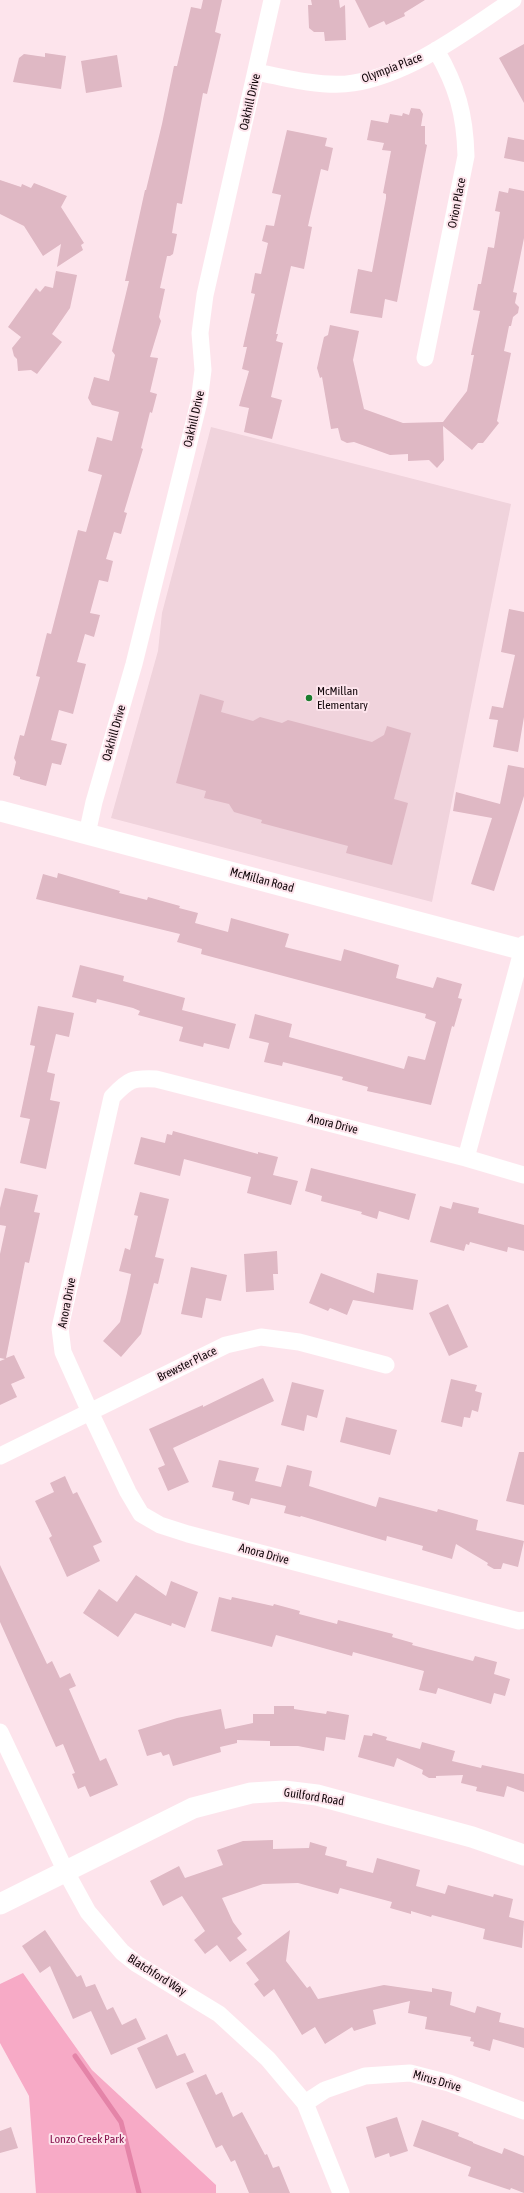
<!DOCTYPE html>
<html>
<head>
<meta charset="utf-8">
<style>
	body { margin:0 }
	canvas { display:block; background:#fde4ec }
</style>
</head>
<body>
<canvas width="524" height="2193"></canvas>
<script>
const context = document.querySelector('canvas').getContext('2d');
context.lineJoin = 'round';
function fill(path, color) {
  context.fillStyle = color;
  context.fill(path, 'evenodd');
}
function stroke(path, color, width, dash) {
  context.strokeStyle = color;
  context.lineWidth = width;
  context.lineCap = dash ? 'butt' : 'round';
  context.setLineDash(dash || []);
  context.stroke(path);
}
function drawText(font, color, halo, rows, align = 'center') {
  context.font = font + ' "Asap Condensed",sans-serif';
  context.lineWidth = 4;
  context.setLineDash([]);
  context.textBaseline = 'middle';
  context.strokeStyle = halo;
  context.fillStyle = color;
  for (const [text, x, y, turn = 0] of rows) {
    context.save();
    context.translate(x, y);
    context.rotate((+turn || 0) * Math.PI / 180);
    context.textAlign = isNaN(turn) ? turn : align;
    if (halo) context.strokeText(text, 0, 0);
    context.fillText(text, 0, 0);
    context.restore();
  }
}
fill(new Path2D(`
	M211 427 511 504 432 902 111 818 158 651 162 613Z`), '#f0d3dc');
fill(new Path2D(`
	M23 1973 92 2070 216 2185V2193H36L29 2096 0 2043V1984Z`), '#f7aac6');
stroke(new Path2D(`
	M75 2056 121 2122 139 2193`), '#e484a8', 5);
fill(new Path2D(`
	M203 0H222L215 32 221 34 207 94 203 93 182 204 177 203 172 233 177 234 173 254 170 256H167L160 288 165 289 159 317 161 321 150 357 158 358 150 392 157 394 152 413 150 412 141 448 143 449 124 512 127 513 121 534 114 532 106 559 113 561 108 582 99 580 90 613 100 615 94 637 85 634 77 662 86 664 73 714 59 710 51 740 67 744 61 765 52 763 46 786 20 779V777L13 775 16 762 14 758 20 735 24 736 40 677 36 676 47 633 51 634 78 530 86 532 102 475 88 471 97 437 112 441 119 412 92 405 88 398 94 377 109 381 115 355 112 351 129 281H125L145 190H146L162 124 174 66H177L191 7 201 9Z
	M311 0H339L340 8 345 5 346 40 325 41 324 32H314L309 28 308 5H312Z
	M355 0H425L404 13 405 16 386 25 384 21 369 28Z
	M524 44V103L499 58Z
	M45 53 66 56 61 89 13 82 19 58 24 54 45 57Z
	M117 55 122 87 86 93 81 61Z
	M411 108 420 109 423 114 421 126H425V144L427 145 397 302 385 299 382 318 350 313 358 269 372 272 386 198V194L383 193 391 151 382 150 384 143 367 140 371 120 388 123 390 114 402 116 403 113 409 115Z
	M287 130 327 138 325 146 333 148 328 171 321 169 308 226 312 227 304 269 291 266 276 334H278L276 341 283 343 271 397 282 400 272 439 244 432 249 408 239 406 249 371 242 369 247 347H243L255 294 251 293 255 273 261 274 268 243 262 241 266 225 274 226 281 195 272 193Z
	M508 137 524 140V162L504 158Z
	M0 180 21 187 22 184 31 188 34 183 67 196 61 207 84 243 81 245 83 250 57 267 61 244 43 256 24 226 0 214Z
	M509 188 524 191V238L513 292 517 293 515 303 519 307 518 313 513 317 511 326H509L504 351 511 353 497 421 499 423 483 443H478L472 450 443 426 444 460 437 468 429 460 408 461V454L390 455 354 442 347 443 341 440 338 428 331 429 322 377 320 378 317 368 324 337 328 335 330 325 359 331 353 360 364 409 403 423 443 422 467 391 474 355H471L480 311 473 310 478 284H481L488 247 494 248 500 212 495 211 499 191 508 193Z
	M56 271 77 275 70 308 52 334 62 342 37 374 31 370 18 371 17 359 14 356 12 348 21 337 8 327 36 288 40 292 45 286 53 288Z
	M509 609 524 612V717L518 752 493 747 498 720 489 719 492 706 503 708 515 655 501 652Z
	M200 694 224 701 221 712 253 721 260 717 282 723 288 720 372 742 384 735 387 726 411 733 394 799 408 803 392 865 346 853 348 846 261 823 262 820 234 812 229 804 204 798 206 791 176 783Z
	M508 765 524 768V796L494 891 471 884 492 818 453 811 456 792 500 804Z
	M58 873 120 891 119 893 147 900 148 897 180 906 179 908 198 913 195 923 228 932 231 918 289 934 285 947 341 961 344 949 399 965 396 978 433 988 437 977 462 984 458 998 462 999 454 1027 452 1026 431 1105 367 1091 368 1087 342 1080 343 1077 283 1062 282 1066 264 1062 269 1043 249 1038 255 1014 292 1024 289 1037 404 1069 408 1056 425 1060 436 1022 425 1018 426 1014 201 954 202 949 177 942 180 934 36 899 43 874 57 878Z
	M80 965 124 976 123 981 185 998 182 1010 236 1024 229 1049 204 1043 203 1047 179 1041 183 1027 138 1015 140 1011 133 1008 97 999 96 1003 72 997Z
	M38 1006 74 1013 69 1037 56 1034 47 1072 55 1074 50 1100 60 1102 46 1169 20 1163 30 1119 20 1117 35 1046 30 1045Z
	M173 1131 258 1154V1152L278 1157 273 1175 298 1181 291 1205 247 1193 251 1177 184 1159 180 1176 134 1164 141 1137 165 1143 167 1134 172 1135Z
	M311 1168 416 1194 409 1220 379 1211 377 1219 361 1214 362 1212 321 1201 322 1196 305 1191Z
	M5 1188 38 1195 34 1212 40 1213 29 1263 25 1262 6 1358 14 1355 25 1378 11 1384 17 1397 0 1405V1361L5 1359 0 1358V1254L6 1226 0 1225V1208Z
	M140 1192 169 1199 155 1257 164 1259 158 1284 154 1283 141 1334 121 1357 103 1341 120 1322 127 1293 131 1274 119 1271 125 1248 130 1250 138 1216 134 1215Z
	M453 1202 479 1208 478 1213 524 1225V1251L508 1247 507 1252 470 1242 469 1245 466 1244 464 1251 430 1242 440 1206 451 1209Z
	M277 1251 278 1274H273L274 1290 246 1292 244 1254Z
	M191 1267 227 1275 221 1301 206 1298 202 1318 181 1314Z
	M321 1273 374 1293 377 1273 418 1280 413 1310 353 1300 347 1315 330 1308 328 1311 309 1303Z
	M448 1304 468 1347 449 1356 429 1313Z
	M263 1378 274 1401 173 1448 189 1482 168 1491 158 1468 165 1465 149 1429 203 1405V1407Z
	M451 1379 477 1385 475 1391 482 1393 478 1412 472 1410 470 1418 464 1417 462 1427 441 1422Z
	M292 1382 324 1390 317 1418 307 1415 304 1431 281 1425Z
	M346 1417 397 1430 390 1455 340 1442Z
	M519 1452H524V1505L506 1501Z
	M219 1460 259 1468 255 1481 281 1487 287 1465 312 1471 309 1486 376 1507 379 1497 437 1512 438 1509 478 1520 476 1530 524 1541 518 1567 503 1563 501 1569H494L487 1565 488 1563 456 1544 452 1559 422 1550 423 1546 387 1536 386 1541 301 1516 300 1517 284 1513 286 1506 251 1498 249 1505 232 1500 234 1492 212 1487Z
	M65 1476 73 1494 77 1492 102 1542 93 1546 100 1561 67 1577 49 1538 52 1536 35 1501 54 1492 50 1483Z
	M0 1565 47 1664 52 1661 60 1678 70 1673 76 1686 69 1689 100 1761 106 1758 118 1785 90 1797 85 1786 78 1789 72 1774 75 1773 63 1744 56 1747 0 1622Z
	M136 1575 166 1596 171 1581 198 1592 185 1628 172 1623 171 1626 135 1613 118 1637 83 1613 99 1589 117 1602Z
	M219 1597 231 1600 232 1597 273 1606 274 1604 300 1611 299 1614 337 1624 338 1620 393 1634 392 1637 413 1643 412 1645 473 1661 475 1656 497 1662 494 1674 510 1679 505 1696 494 1693 491 1704 438 1688 436 1694 419 1690 424 1671 353 1652 352 1656 276 1635 272 1647 211 1631Z
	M274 1706H294V1709L326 1714 327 1711 349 1715 345 1740 326 1737 324 1751 298 1746H270V1741L237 1740V1743L220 1747 221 1752 173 1766 169 1754 163 1756 161 1752 147 1756 138 1730 177 1718 221 1709 225 1729 253 1723V1714H274Z
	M373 1733 387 1737 386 1740 420 1749 422 1742 455 1751 452 1761 481 1768 482 1765 524 1774V1792L507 1786 504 1797 476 1791 477 1787 461 1783 463 1775 436 1776V1778H429L422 1774 423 1770 397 1758 394 1767 358 1757 364 1735 372 1736Z
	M273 1840V1849L309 1848 310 1842 327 1847 325 1855 347 1861 346 1866 373 1873 377 1858 420 1870 416 1886 445 1894 448 1885 493 1897 494 1894 513 1899 509 1917 524 1921 522 1948 483 1939 485 1929 432 1915 431 1917 411 1911V1914L390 1908 392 1902 340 1888 338 1894 298 1883 263 1884 222 1898 233 1922 242 1934 237 1938 247 1950 230 1962 217 1945 205 1954 194 1940 205 1931 182 1896 163 1906 150 1881 179 1866 185 1878 223 1865 217 1850 243 1841Z
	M45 1930 77 1977 81 1975 86 1987 95 1984 107 2010 113 2007 122 2025 136 2018 146 2039 111 2055 91 2011 73 2019 50 1966 40 1973 22 1946Z
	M290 1930 286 1961 307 1988 310 1986 318 1999 384 1985 432 1992V1988L452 1992 450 2005 475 2013 477 2006 501 2013 499 2022 524 2028V2048L493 2039 490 2051 473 2046 474 2042 470 2041 471 2037 425 2029 427 2017 408 2013 410 2001 373 2010 376 2024 354 2031 352 2027 325 2044 315 2027 302 2035 274 1989 264 1997 254 1984 259 1980 246 1963Z
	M167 2034 177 2056 185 2053 194 2072 156 2089 137 2048Z
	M206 2074 216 2095 222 2092 233 2117 242 2112 265 2155 267 2154 273 2168 279 2166 290 2193H249L235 2160 231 2162 222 2145 216 2148 186 2083Z
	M397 2117 408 2151 390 2157 389 2153 375 2158 366 2127Z
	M422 2120 459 2133 458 2136 473 2142V2143L502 2154 504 2148 524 2156V2193L511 2188 510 2190 468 2176 471 2167 413 2146Z
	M11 2127 18 2148 0 2153V2131Z`), '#dfb8c4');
stroke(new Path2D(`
	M257 72C284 78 326 88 353 83 413 73 464 32 513 0
	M425 358 466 156C465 114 457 86 436 50
	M87 834 94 802 134 664 199 402 203 370 200 333 205 295 272 0
	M466 1158 524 944
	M524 1175 466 1158 156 1079C132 1078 129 1079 112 1097L60 1328 63 1352 90 1412 128 1492 141 1514 160 1525 188 1534 519 1621 524 1620
	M0 1456 226 1345 261 1337 299 1342 386 1365
	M0 1732 66 1872 88 1912 122 1952 137 1964 219 2014 268 2059 305 2103 341 2193
	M305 2103 325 2090 365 2076 410 2073 449 2083 524 2111`), '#fff', 17);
stroke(new Path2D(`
	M0 811 524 950
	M0 1904 193 1808 251 1793 284 1791 317 1795 472 1837 524 1855`), '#fff', 21);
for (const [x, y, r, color] of [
	[309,698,4,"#1a7d2f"]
]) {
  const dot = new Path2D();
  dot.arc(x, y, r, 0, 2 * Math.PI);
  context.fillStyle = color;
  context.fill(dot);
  stroke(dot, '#fde4ec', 1.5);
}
drawText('12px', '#13070b', '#fde4ec', [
	["Olympia Place",392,68,-21],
	["Oakhill Drive",250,102,-77],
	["Orion Place",457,203,-79],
	["Oakhill Drive",194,419,-77],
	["Oakhill Drive",114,733,-74],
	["McMillan Road",262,880,15],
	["Anora Drive",333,1124,14],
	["Anora Drive",67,1303,-79],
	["Brewster Place",187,1364,-26],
	["Anora Drive",264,1554,15],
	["Guilford Road",314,1797,9],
	["Blatchford Way",157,1975,32],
	["Mirus Drive",437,2081,16]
]);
drawText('12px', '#13070b', '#fde4ec', [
	["McMillan",317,691],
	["Elementary",317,705]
], 'left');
drawText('12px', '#891650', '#fde4ec', [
	["Lonzo Creek Park",87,2139]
]);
</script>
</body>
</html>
